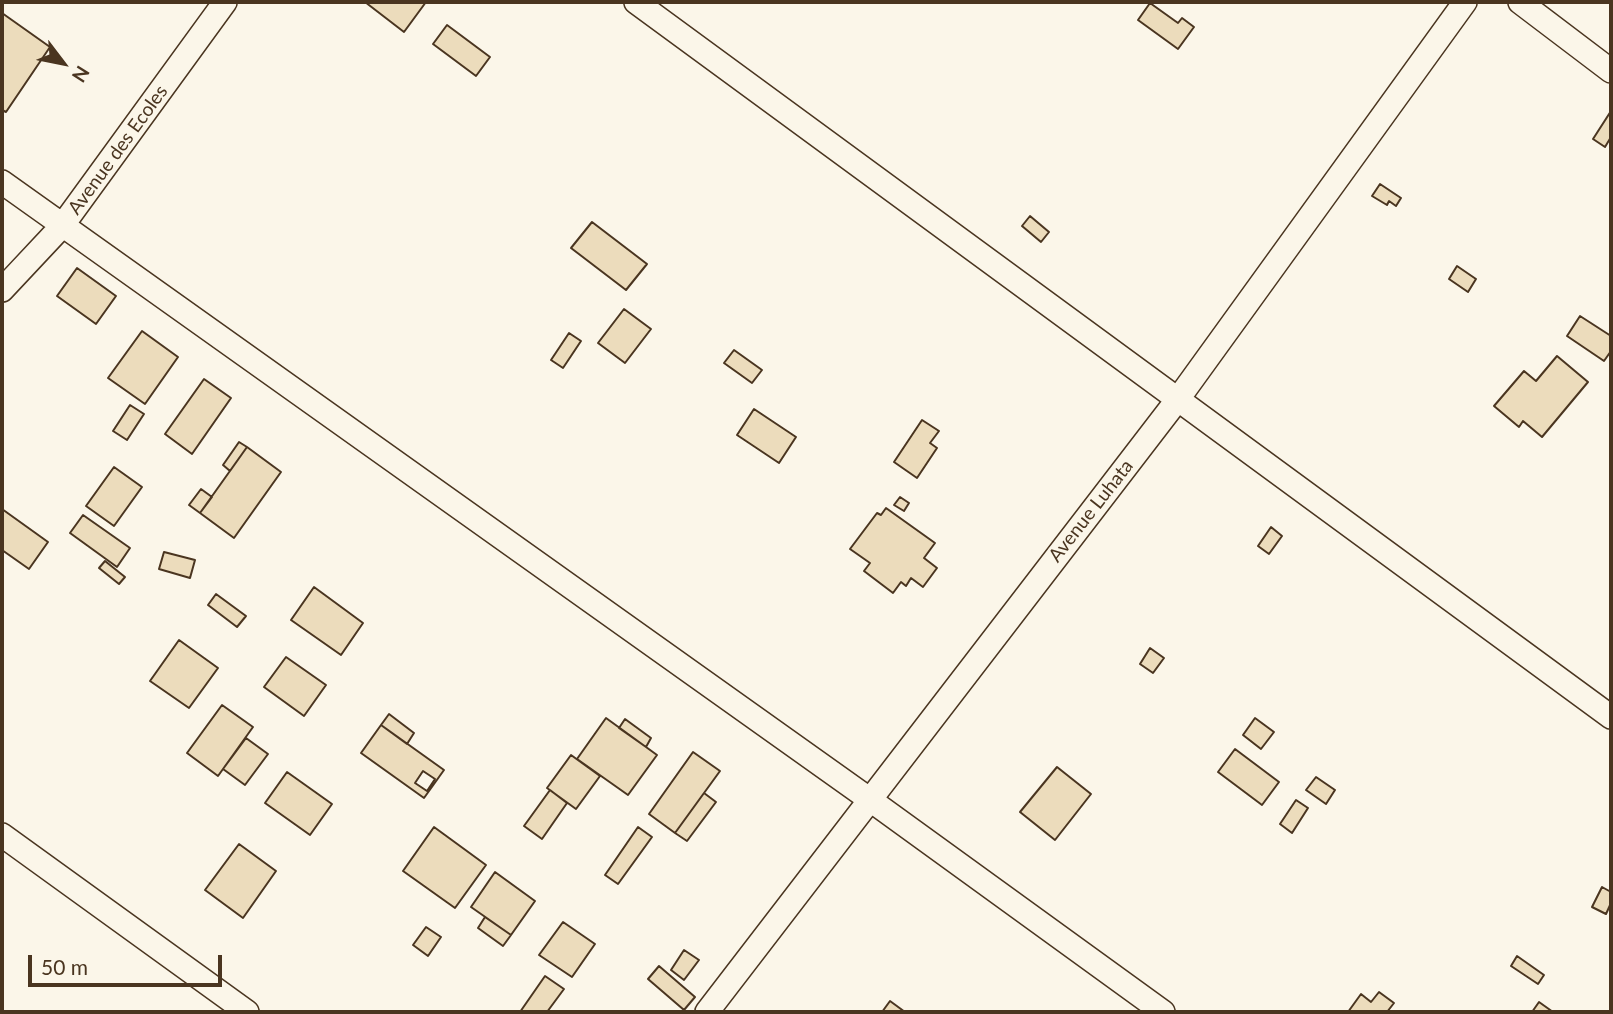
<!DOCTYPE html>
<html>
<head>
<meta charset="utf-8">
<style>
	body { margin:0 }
	#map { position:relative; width:1613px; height:1014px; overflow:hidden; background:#fbf6e9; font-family:Lato,sans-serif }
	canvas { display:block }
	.frame { position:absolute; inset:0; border:4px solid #4a3520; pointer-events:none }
	.north { position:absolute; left:28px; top:28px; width:70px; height:70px; -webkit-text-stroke:5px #fbf6e9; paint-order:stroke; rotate:122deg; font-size:19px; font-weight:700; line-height:28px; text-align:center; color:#4a3520 }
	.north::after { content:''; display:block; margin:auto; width:24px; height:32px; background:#4a3520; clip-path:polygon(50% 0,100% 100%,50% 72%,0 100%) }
	.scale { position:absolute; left:28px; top:955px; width:194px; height:32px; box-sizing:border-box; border:4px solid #4a3520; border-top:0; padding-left:9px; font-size:21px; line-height:24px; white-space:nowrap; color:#4a3520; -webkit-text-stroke:5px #fbf6e9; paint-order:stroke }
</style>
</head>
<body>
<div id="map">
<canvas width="1613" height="1014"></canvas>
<div class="frame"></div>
<div class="north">N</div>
<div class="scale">50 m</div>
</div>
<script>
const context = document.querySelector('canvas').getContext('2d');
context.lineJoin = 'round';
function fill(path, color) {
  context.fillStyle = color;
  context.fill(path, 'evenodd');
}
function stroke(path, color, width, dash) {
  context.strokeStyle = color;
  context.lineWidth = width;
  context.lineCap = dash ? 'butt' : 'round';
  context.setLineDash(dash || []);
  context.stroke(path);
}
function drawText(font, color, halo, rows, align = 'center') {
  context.font = font + ' Lato,sans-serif';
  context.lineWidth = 5;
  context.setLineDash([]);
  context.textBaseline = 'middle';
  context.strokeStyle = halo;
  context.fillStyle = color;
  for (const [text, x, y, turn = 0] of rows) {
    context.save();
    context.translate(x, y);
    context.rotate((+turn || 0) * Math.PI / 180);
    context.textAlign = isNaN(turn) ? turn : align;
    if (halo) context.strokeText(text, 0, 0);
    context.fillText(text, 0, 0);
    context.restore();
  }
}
const building = new Path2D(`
	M365 2H426L404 32Z
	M1150 3 1178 23 1182 18 1194 27 1178 49 1138 20Z
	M2 13 50 47 6 112 2 110Z
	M447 25 490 57 476 76 433 44Z
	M1611 111V137L1605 147 1593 139Z
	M1380 184 1401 198 1396 206 1389 201 1387 205 1372 196Z
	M1030 216 1049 232 1041 242 1022 226Z
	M592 222 647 264 626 290 571 248Z
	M1457 266 1476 279 1468 292 1449 279Z
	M77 268 116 296 96 324 57 296Z
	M624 309 651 329 625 363 598 343Z
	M1580 316 1611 336V351L1604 361 1567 336Z
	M142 331 178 357 145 404 108 378Z
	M569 333 581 341 563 368 551 360Z
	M734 350 762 370 752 383 724 363Z
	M1557 356 1588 382 1542 437 1523 421 1519 427 1494 406 1524 371 1536 381Z
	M204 379 231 398 192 454 165 434Z
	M130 405 144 414 127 440 113 431Z
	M754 409 796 437 779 463 737 435Z
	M922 420 939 431 930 443 937 448 917 478 894 462Z
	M239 442 247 447 230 471 223 465Z
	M247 447 281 472 234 538 200 513Z
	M114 467 142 487 114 526 86 506Z
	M201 489 212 497 200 513 189 505Z
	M900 497 909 503 904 511 894 505Z
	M886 508 935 543 924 558 937 568 923 587 911 578 906 586 901 582 893 593 864 571 870 563 850 549 877 513 881 515Z
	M2 509 48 542 29 569 2 550Z
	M83 515 130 548 117 567 70 533Z
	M1271 527 1282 536 1269 554 1258 546Z
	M164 552 195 560 190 578 159 569Z
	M105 561 125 577 119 584 99 568Z
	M314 587 363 623 341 655 291 620Z
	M216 594 246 616 237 627 208 605Z
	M179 640 218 668 189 708 150 681Z
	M1150 648 1164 658 1153 673 1140 664Z
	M286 657 326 685 304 716 264 687Z
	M222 705 253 727 218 776 187 753Z
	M389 714 414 733 407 744 381 725Z
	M606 718 657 755 628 795 577 759Z
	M1255 718 1274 732 1261 749 1243 735Z
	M625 719 651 738 646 747 619 728Z
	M381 725 444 770 424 798 361 753Z
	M246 738 268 754 245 785 223 769Z
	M1235 749 1279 782 1262 805 1218 772Z
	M693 752 720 771 675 833 649 814Z
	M571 755 600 776 576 809 547 788Z
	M1057 767 1091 794 1055 840 1020 812Z
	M423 771 435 779 427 791 415 783Z
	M287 772 332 804 310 835 265 803Z
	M1316 777 1335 790 1326 804 1306 790Z
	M550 790 567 803 542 839 524 826Z
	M704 793 716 802 687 841 675 833Z
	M1296 800 1308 808 1292 833 1280 824Z
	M434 827 486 865 455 908 403 871Z
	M638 827 652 837 618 884 605 875Z
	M239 844 276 871 243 918 205 890Z
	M495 872 535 901 511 935 471 907Z
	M1602 887 1611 892V903L1606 914 1592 907Z
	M485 917 511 935 503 946 478 928Z
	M563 922 595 944 572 977 539 955Z
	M426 927 441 937 428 956 413 945Z
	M684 950 699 960 684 980 671 970Z
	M1517 956 1544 975 1538 984 1511 966Z
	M659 966 695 997 684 1010 648 979Z
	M545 976 564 989 547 1012H520Z
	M1379 992 1394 1003 1387 1012H1348L1361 994 1371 1002Z
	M890 1001 905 1012H882Z
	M1539 1002 1553 1012H1532Z`);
fill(building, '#ecdcbc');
stroke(building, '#4a3520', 2);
const minor = new Path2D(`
	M636 2 1611 717
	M1520 2 1611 71
	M2 182 869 799 1163 1012
	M2 290 62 226 225 2
	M2 835 247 1012
	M707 1012 1178 399 1465 2`);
stroke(minor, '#4a3520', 26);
stroke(minor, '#fbf6e9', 23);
drawText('19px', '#4a3520', '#fbf6e9', [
	["Avenue des Ecoles",118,150,-54],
	["Avenue Luhata",1091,511,-52]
]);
</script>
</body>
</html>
